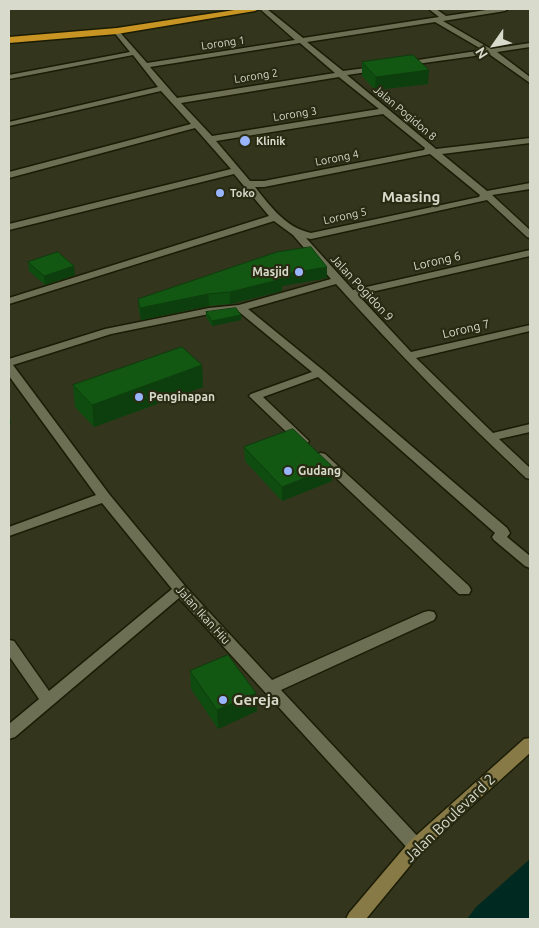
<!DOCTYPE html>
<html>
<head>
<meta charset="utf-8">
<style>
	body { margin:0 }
	#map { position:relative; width:539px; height:928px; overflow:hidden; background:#33351d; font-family:Ubuntu,sans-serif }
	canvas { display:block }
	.frame { position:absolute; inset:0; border:10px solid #d8dacb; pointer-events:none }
	.north { position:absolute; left:469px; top:20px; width:50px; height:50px; -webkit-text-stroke:4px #292b13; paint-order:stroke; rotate:237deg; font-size:14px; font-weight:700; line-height:20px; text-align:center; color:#d8dacb }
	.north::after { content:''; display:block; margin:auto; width:18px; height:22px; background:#d8dacb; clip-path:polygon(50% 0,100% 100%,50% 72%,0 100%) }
</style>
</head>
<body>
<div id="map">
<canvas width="539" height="928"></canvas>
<div class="frame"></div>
<div class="north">N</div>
</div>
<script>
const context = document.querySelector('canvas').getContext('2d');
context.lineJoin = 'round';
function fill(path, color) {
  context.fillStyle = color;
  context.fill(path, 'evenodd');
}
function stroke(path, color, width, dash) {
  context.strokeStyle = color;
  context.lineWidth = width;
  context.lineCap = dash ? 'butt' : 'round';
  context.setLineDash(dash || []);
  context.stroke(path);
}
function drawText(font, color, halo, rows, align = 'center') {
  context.font = font + ' Ubuntu,sans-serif';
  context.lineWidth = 4.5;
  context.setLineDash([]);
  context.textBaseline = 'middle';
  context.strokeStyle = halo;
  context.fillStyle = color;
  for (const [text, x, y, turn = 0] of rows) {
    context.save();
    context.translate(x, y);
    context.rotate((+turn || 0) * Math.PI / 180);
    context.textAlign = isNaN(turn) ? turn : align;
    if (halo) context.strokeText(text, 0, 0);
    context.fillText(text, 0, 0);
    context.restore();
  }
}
fill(new Path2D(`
	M530 859V919H467L476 907Z`), '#002a21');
const street = new Path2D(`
	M260 9H267L303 38 439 17 429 9H436L446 16 493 9H508L505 11 443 21 491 49 530 43V47L497 52 530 77V83L489 54 402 66 401 64 405 62 483 50 435 22 307 42 343 71 381 66V70L347 75 436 149 530 138V143L442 154 487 191 530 183V189L492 195 530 230V238L527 237 487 200 311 239 306 238 353 290 530 250V256L358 295 411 352 530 325V331L416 358 493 433 530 424V432L499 439 530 468V479L526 478C460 416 396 351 336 284L248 309 324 371 507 528 510 533 507 537 530 556V568L525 566 494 540 492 537 495 533 318 377 263 397 309 441 307 444H299L249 396 251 394 312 372 238 311 209 314 111 334 13 365 109 494 185 586 272 680 424 612 429 611 434 612 436 616 434 620 281 690 422 841 425 846 422 851 416 853 410 851 179 598 15 737 9 739V724L39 699 9 656V640L14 641 49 691 172 589 102 503 9 536V527L96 495 9 376V359L105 329 209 308 239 305 331 279 293 235 274 221 9 304V298L269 216 234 174 9 230V224L231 169 195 128 9 178V172L191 124 161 91 9 126V122L158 87 133 55 9 79V75L130 52 113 31 117 29 147 63 295 40ZM300 43 335 73 177 98 150 67ZM339 77 379 109 212 136 181 103ZM383 114 425 148 424 150 264 181H250L216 141ZM430 154 480 195 479 197 311 233C286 228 270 206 255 187H264Z
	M321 453 325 454 469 586 471 590 469 594H459L317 460 315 457 317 454Z`);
const secondary = new Path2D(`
	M530 738V753L422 851 366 919H346L349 913 410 841 524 739Z`);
const highway = new Path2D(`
	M241 9H259L255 11 117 34 9 43V37L117 28Z`);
stroke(street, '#1b1c05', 3);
stroke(secondary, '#1b1c05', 3);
stroke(highway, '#1b1c05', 3);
fill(street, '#6d6f54');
fill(secondary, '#887a46');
fill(highway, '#c89424');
fill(new Path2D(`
	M362 62 428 84 375 90 362 76Z
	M28 262 75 275 45 285 29 271Z
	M327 278 282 286V291L230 304 209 306 141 320 139 311 138 299Z
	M206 312 241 315V320L212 326 206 317Z
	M202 365 203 387 94 427 75 407 73 385Z
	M244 447 333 467 332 481 282 501 245 461Z
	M190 671 257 711 218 729 191 689Z`), '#0f4c0f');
fill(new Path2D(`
	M429 70 428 84 375 90 376 77Z
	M74 266 75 275 45 285 44 276Z
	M327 267V278L282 286V291L230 304V292L280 275Z
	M208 294 209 306 141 320 140 308Z
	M241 315V320L212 326V321Z
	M202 365 203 387 94 427 92 405Z
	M9 409 11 424 9 425Z
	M333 467 332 481 282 501V487Z
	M256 693 257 711 218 729 217 710Z`), '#0d3e0d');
const building = new Path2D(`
	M413 55 429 70 376 77 362 62Z
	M311 247 327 267 280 275 282 279 230 292 208 294 140 308 138 299 277 252Z
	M58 252 74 266 44 276 28 262Z
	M236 308 241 315 212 321 206 312Z
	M182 347 202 365 92 405 73 385Z
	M293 429 333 467 282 487 244 447Z
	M228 655 256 693 217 710 190 671Z`);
fill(building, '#125812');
stroke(building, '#0d3e0d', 1);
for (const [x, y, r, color] of [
	[245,141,6,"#98b5fd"],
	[220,193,5,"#98b5fd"],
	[299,272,5,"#98b5fd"],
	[139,397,5,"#98b5fd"],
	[288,471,5,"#98b5fd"],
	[223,700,5,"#98b5fd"]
]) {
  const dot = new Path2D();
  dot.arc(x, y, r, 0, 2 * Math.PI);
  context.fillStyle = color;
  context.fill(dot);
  stroke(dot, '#292b13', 2);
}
drawText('11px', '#d8dacb', '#292b13', [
	["Lorong 1",223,43,-8],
	["Lorong 2",256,76,-9],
	["Jalan Pogidon 8",405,113,40],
	["Lorong 3",295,114,-9],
	["Lorong 4",337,158,-11],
	["Lorong 5",345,216,-12]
]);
drawText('bold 11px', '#d8dacb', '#292b13', [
	["Klinik",256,141],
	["Toko",230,193]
], 'left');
drawText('12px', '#d8dacb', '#292b13', [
	["Lorong 6",437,261,-13],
	["Jalan Pogidon 9",362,288,47],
	["Lorong 7",466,329,-13],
	["Jalan Ikan Hiu",203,615,48]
]);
drawText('bold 12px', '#d8dacb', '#292b13', [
	["Masjid",289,272,"right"],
	["Penginapan",149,397],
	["Gudang",298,471]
], 'left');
drawText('bold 15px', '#d8dacb', '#292b13', [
	["Maasing",411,197]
]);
drawText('bold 15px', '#d8dacb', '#292b13', [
	["Gereja",233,700]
], 'left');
drawText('15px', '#d8dacb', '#292b13', [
	["Jalan Boulevard 2",450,818,-44]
]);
</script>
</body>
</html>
